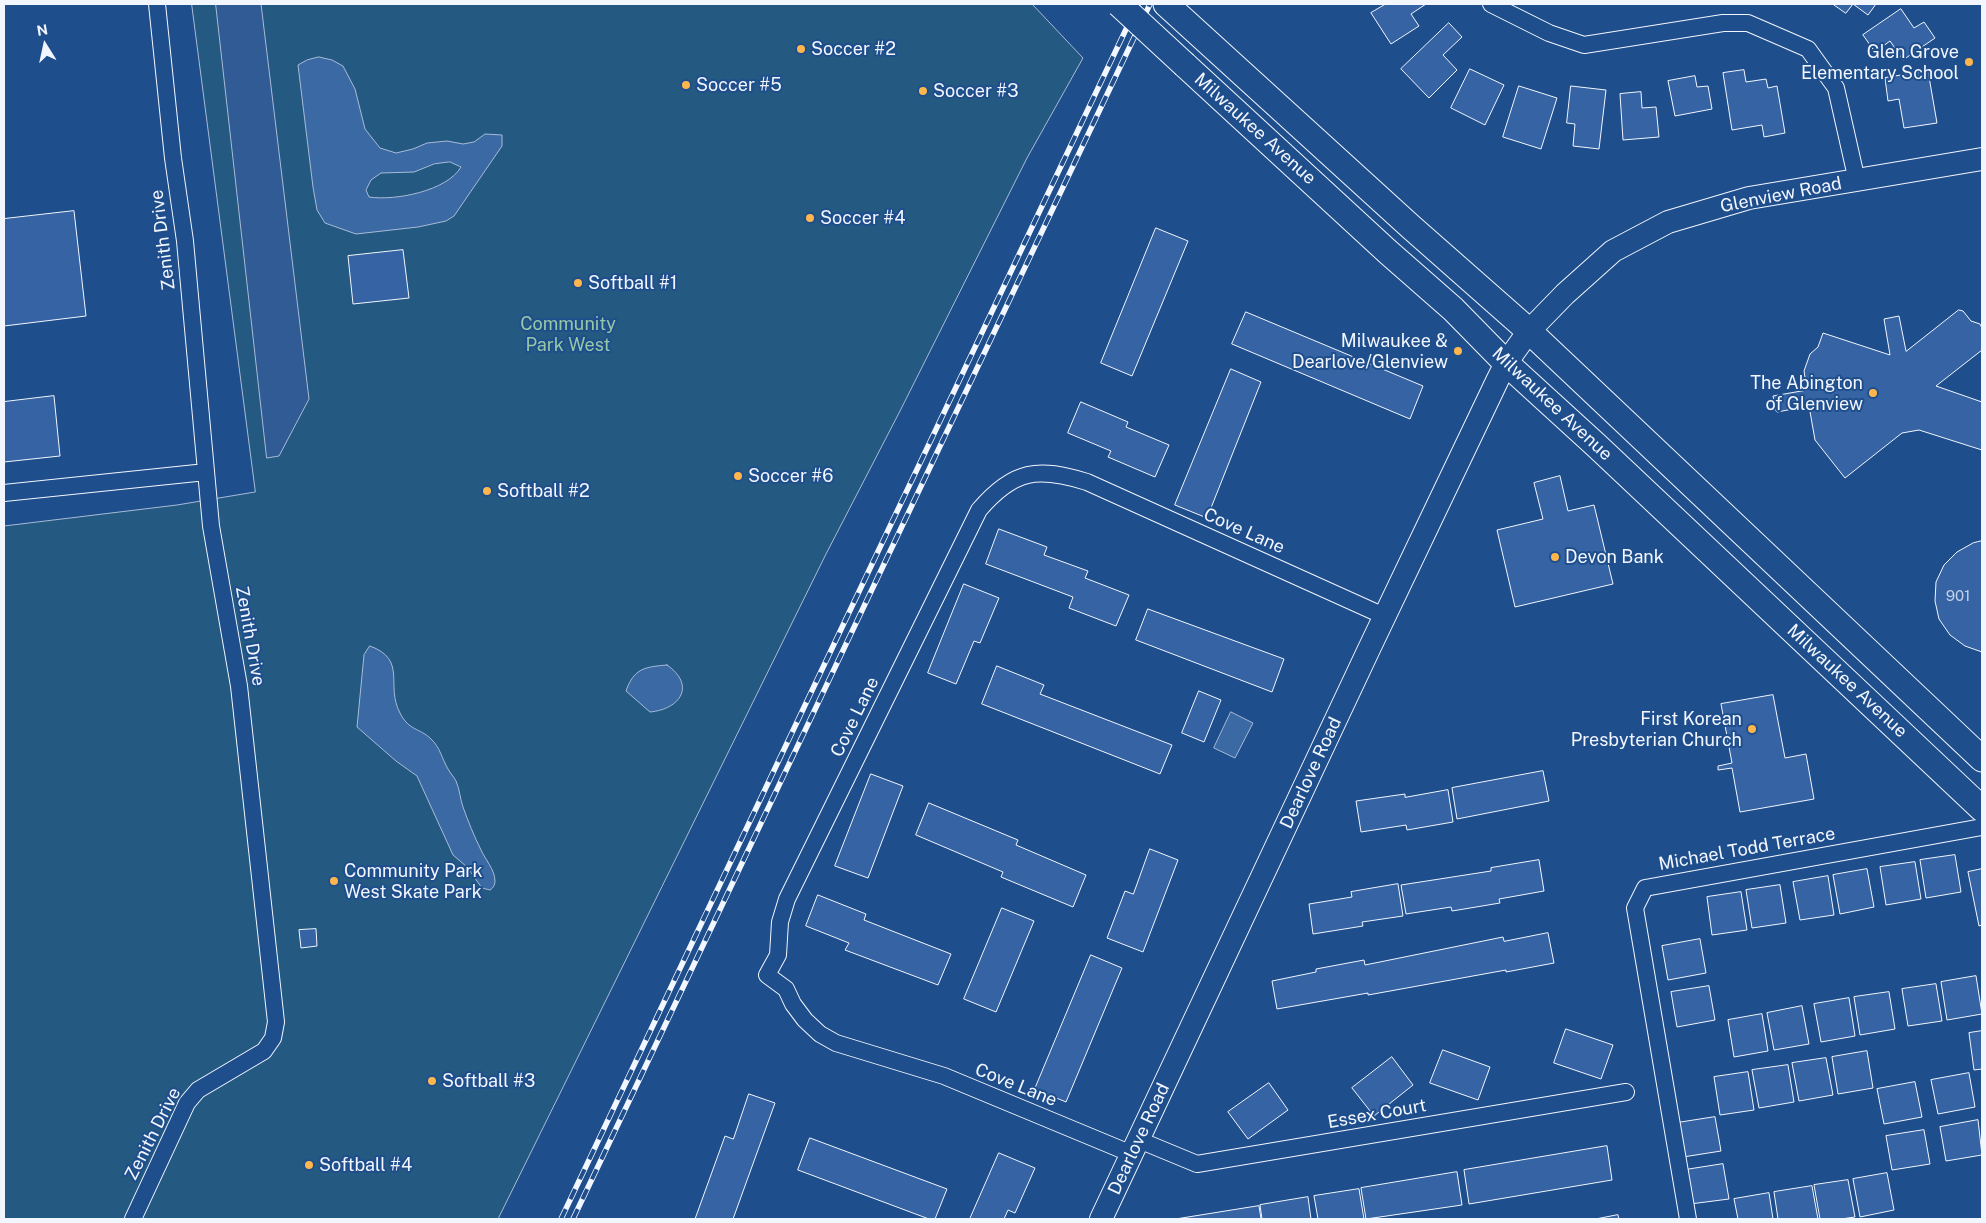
<!DOCTYPE html>
<html>
<head>
<meta charset="utf-8">
<style>
	body { margin:0 }
	#map { position:relative; width:1986px; height:1223px; overflow:hidden; background:#1f4e8c; font-family:"Public Sans",sans-serif }
	canvas { display:block }
	.frame { position:absolute; inset:0; border:5px solid #f2f6ff; pointer-events:none }
	.north { position:absolute; left:20px; top:20px; width:50px; height:50px; -webkit-text-stroke:4px #1f4e8c; paint-order:stroke; rotate:350deg; font-size:14px; font-weight:700; line-height:20px; text-align:center; color:#f2f6ff }
	.north::after { content:''; display:block; margin:auto; width:18px; height:22px; background:#f2f6ff; clip-path:polygon(50% 0,100% 100%,50% 72%,0 100%) }
</style>
</head>
<body>
<div id="map">
<canvas width="1986" height="1223"></canvas>
<div class="frame"></div>
<div class="north">N</div>
</div>
<script>
const context = document.querySelector('canvas').getContext('2d');
context.lineJoin = 'round';
function fill(path, color) {
  context.fillStyle = color;
  context.fill(path, 'evenodd');
}
function stroke(path, color, width, dash) {
  context.strokeStyle = color;
  context.lineWidth = width;
  context.lineCap = dash ? 'butt' : 'round';
  context.setLineDash(dash || []);
  context.stroke(path);
}
function drawText(font, color, halo, rows, align = 'center') {
  context.font = font + ' "Public Sans",sans-serif';
  context.lineWidth = 4;
  context.setLineDash([]);
  context.textBaseline = 'middle';
  context.strokeStyle = halo;
  context.fillStyle = color;
  for (const [text, x, y, turn = 0] of rows) {
    context.save();
    context.translate(x, y);
    context.rotate((+turn || 0) * Math.PI / 180);
    context.textAlign = isNaN(turn) ? turn : align;
    if (halo) context.strokeText(text, 0, 0);
    context.fillText(text, 0, 0);
    context.restore();
  }
}
const green = new Path2D(`
	M192 4H1032L1083 58 1027 158 900 411 826 554 498 1219H4V526L177 505 255 492Z`);
fill(green, '#245a82');
stroke(green, '#a8bbd7', 1);
const parking = new Path2D(`
	M216 4H261L309 399 279 456 267 458Z`);
fill(parking, '#305b95');
stroke(parking, '#a8bbd7', 1);
const water = new Path2D(`
	M319 57 332 60 343 66 355 89 365 129 380 148 396 153 413 149 427 143 447 141 463 144 474 142 485 134 502 135V146L454 216 446 221 418 227 356 234 325 223 317 210 313 187 298 65 307 60ZM450 162 461 167C447 191 395 201 369 197L366 190 371 180 381 173 414 172 434 164Z
	M370 646C408 660 385 685 400 713 409 731 420 728 431 739 440 747 442 759 448 769 450 773 454 777 456 781 460 790 460 799 463 807 468 821 474 836 481 850 485 859 495 870 495 881 495 885 493 888 490 890L482 888 467 867 453 855 417 776 396 761 357 727 364 655Z
	M667 665C696 685 681 709 650 712L626 691C634 668 645 667 667 665Z
	M1231 712 1253 723 1235 758 1214 748Z`);
fill(water, '#3b69a3');
stroke(water, '#a8bbd7', 1);
const building = new Path2D(`
	M1386 4H1426L1411 14 1419 26 1391 44 1371 13Z
	M1833 4H1876L1868 15 1853 4 1846 13Z
	M1901 9 1914 28 1924 22 1935 38 1903 60 1890 41 1875 52 1863 35Z
	M1449 23 1462 37 1443 55 1457 70 1429 98 1401 69Z
	M1470 69 1504 85 1485 125 1451 108Z
	M1744 70 1746 82 1766 79 1768 88 1777 86 1785 133 1764 137 1762 125 1732 130 1723 73Z
	M1928 71 1937 123 1904 128 1899 99 1888 101 1885 78Z
	M1695 76 1697 87 1708 86 1712 109 1675 116 1668 81Z
	M1519 86 1557 98 1541 149 1503 137Z
	M1571 86 1606 90 1599 149 1573 146 1575 124 1567 123Z
	M1641 92 1642 108 1656 107 1659 137 1623 140 1620 94Z
	M74 211 86 316 4 326V219Z
	M1156 228 1188 241 1132 376 1101 363Z
	M403 250 409 298 353 304 348 256Z
	M1959 310 1963 311 1971 321 1980 324 1982 328V350L1936 386 1982 402V450L1919 430 1902 433 1845 478 1815 440 1809 406 1777 412 1776 411 1773 396 1807 390 1804 371 1810 354 1818 347 1823 333 1890 355 1884 319 1899 316 1906 351Z
	M1246 312 1423 386 1410 419 1232 344Z
	M1231 369 1261 382 1207 518 1175 505Z
	M54 396 60 456 4 462V402Z
	M1081 402 1128 422 1126 427 1169 445 1155 477 1108 457 1111 451 1068 433Z
	M1560 476 1568 511 1594 505 1613 584 1515 607 1497 530 1543 519 1534 483Z
	M999 529 1047 547 1044 555 1088 571 1085 578 1129 595 1116 626 1069 608 1073 597 986 564Z
	M1982 541V652L1965 646 1950 635 1939 619 1935 601 1936 582 1944 565 1957 552 1973 543Z
	M964 584 999 598 980 643 974 641 956 684 928 673Z
	M1148 609 1284 659 1272 692 1136 640Z
	M997 666 1044 685 1040 694 1172 745 1160 774 982 704Z
	M1199 691 1221 700 1204 742 1182 733Z
	M1773 695 1785 758 1806 754 1814 799 1740 812 1732 768 1718 770V766L1732 763 1721 704Z
	M1543 771 1549 801 1457 819 1452 788Z
	M871 774 903 786 868 878 835 866Z
	M1448 790 1453 822 1407 830 1406 825 1361 832 1356 801 1405 794V797Z
	M929 803 1018 840 1016 845 1086 875 1073 907 1001 877 1003 872 916 835Z
	M1150 849 1178 860 1143 952 1107 938 1125 891 1133 894Z
	M1955 855 1961 892 1926 898 1920 860Z
	M1539 860 1544 891 1499 899 1500 903 1452 911 1451 907 1406 914 1401 885 1491 871V868Z
	M1915 862 1921 899 1886 905 1880 867Z
	M1867 869 1874 907 1840 914 1833 875Z
	M1982 869V925L1979 926 1968 872Z
	M1828 876 1834 915 1800 920 1793 882Z
	M1398 884 1403 916 1362 922 1363 926 1313 934 1309 904 1352 897 1351 892Z
	M1780 885 1786 923 1752 928 1746 890Z
	M1741 892 1747 930 1712 935 1707 897Z
	M818 895 866 914 864 920 951 954 938 985 845 950 849 943 806 926Z
	M1002 908 1034 921 996 1012 964 999Z
	M316 929 317 946 301 948 299 930Z
	M1548 933 1554 963 1506 972V970L1368 995V993L1277 1009 1272 981 1316 972V969L1364 960 1365 965 1503 937 1504 941Z
	M1700 939 1706 973 1668 980 1662 946Z
	M1091 955 1122 968 1066 1102 1035 1089Z
	M1976 976 1982 1014 1947 1020 1941 982Z
	M1936 984 1942 1021 1908 1026 1902 989Z
	M1709 986 1715 1020 1677 1027 1671 992Z
	M1889 992 1895 1029 1860 1035 1854 997Z
	M1849 998 1855 1036 1821 1042 1814 1004Z
	M1802 1006 1809 1044 1774 1050 1767 1013Z
	M1762 1014 1768 1051 1734 1057 1728 1020Z
	M1566 1029 1613 1045 1601 1079 1554 1063Z
	M1982 1031V1069L1974 1070 1969 1033Z
	M1443 1050 1490 1067 1478 1100 1430 1083Z
	M1867 1051 1873 1088 1838 1094 1832 1057Z
	M1392 1057 1413 1085 1374 1116 1352 1088Z
	M1826 1058 1833 1095 1799 1101 1792 1063Z
	M1788 1065 1794 1102 1759 1108 1752 1070Z
	M1748 1072 1754 1110 1720 1115 1714 1077Z
	M1969 1073 1975 1107 1938 1114 1931 1080Z
	M1915 1082 1922 1117 1884 1124 1877 1089Z
	M1269 1083 1288 1110 1248 1139 1228 1112Z
	M749 1094 775 1103 733 1219H695L725 1136 733 1139Z
	M1715 1117 1721 1151 1683 1157 1677 1123Z
	M1978 1120 1982 1155 1946 1161 1940 1127Z
	M1924 1130 1930 1164 1892 1170 1886 1136Z
	M810 1138 947 1189 935 1219H929L798 1170Z
	M1607 1146 1612 1180 1469 1204 1464 1170Z
	M999 1153 1035 1168 1015 1213 1008 1210 1004 1219H970Z
	M1723 1164 1729 1199 1690 1204 1685 1170Z
	M1457 1172 1462 1205 1366 1219 1361 1188Z
	M1887 1173 1894 1210 1860 1217 1853 1179Z
	M1848 1180 1855 1217 1841 1219H1820L1814 1185Z
	M1812 1186 1818 1219H1778L1774 1192Z
	M1359 1189 1364 1219H1318L1314 1196Z
	M1769 1193 1773 1219H1738L1734 1199Z
	M1308 1197 1311 1219H1262L1260 1205Z
	M1259 1206 1261 1219H1176Z
	M1618 1215 1619 1219H1596Z`);
fill(building, '#3563a3');
stroke(building, '#f2f6ff', 1);
const street = new Path2D(`
	M1491 4 1549 33 1584 45 1723 23H1748L1808 49 1836 88 1857 181
	M4 493 206 472
	M1139 1140 1197 1164 1626 1092
	M1132 1154 944 1076 836 1043 820 1034 805 1020 793 1004 786 989 767 975 778 955 780 922 787 899 979 510C1014 469 1038 467 1087 482L1384 616
	M133 1219 187 1103 198 1090 264 1051 273 1038 276 1022 239 686 211 526 185 241 173 158 157 4
	M1688 1219 1635 908 1645 888 1982 827`);
const secondary = new Path2D(`
	M1101 1219 1369 649 1497 381 1506 363 1529 331 1565 294 1613 251 1668 222 1749 198 1982 159`);
const primary = new Path2D(`
	M1166 4 1411 227 1529 331 1982 759
	M1185 65 1388 252 1453 309 1506 363 1597 446 1982 809`);
stroke(street, '#f2f6ff', 18);
stroke(secondary, '#f2f6ff', 24);
stroke(primary, '#f2f6ff', 27);
stroke(street, '#1f4e8c', 16);
stroke(secondary, '#1f4e8c', 22);
stroke(primary, '#1f4e8c', 25);
const rail = new Path2D(`
	M561 1219 1138 4
	M573 1219 1150 4`);
stroke(rail, '#f2f6ff', 5.5);
stroke(rail, '#1f4e8c', 4, [11]);
const primaryBridge = new Path2D(`
	M1119 4 1185 65`);
stroke(primaryBridge, '#f2f6ff', 27, []);
stroke(primaryBridge, '#1f4e8c', 25);
for (const [x, y, r, color] of [
	[801,49,5,"#ffb74d"],
	[1969,62,5,"#ffb74d"],
	[686,85,5,"#ffb74d"],
	[923,91,5,"#ffb74d"],
	[810,218,5,"#ffb74d"],
	[578,283,5,"#ffb74d"],
	[1458,351,5,"#ffb74d"],
	[1873,393,5,"#ffb74d"],
	[738,476,5,"#ffb74d"],
	[487,491,5,"#ffb74d"],
	[1555,557,5,"#ffb74d"],
	[1752,729,5,"#ffb74d"],
	[334,881,5,"#ffb74d"],
	[432,1081,5,"#ffb74d"],
	[309,1165,5,"#ffb74d"]
]) {
  const dot = new Path2D();
  dot.arc(x, y, r, 0, 2 * Math.PI);
  context.fillStyle = color;
  context.fill(dot);
  stroke(dot, '#1f4e8c', 2);
}
drawText('15px', '#c3d1e8', null, [
	["901",1958,596]
]);
drawText('18px', '#f2f6ff', '#1f4e8c', [
	["Soccer #2",811,49],
	["Glen Grove",1959,52,"right"],
	["Elementary School",1959,73,"right"],
	["Soccer #5",696,85],
	["Soccer #3",933,91],
	["Soccer #4",820,218],
	["Softball #1",588,283],
	["Milwaukee &",1448,341,"right"],
	["Dearlove/Glenview",1448,362,"right"],
	["The Abington",1863,383,"right"],
	["of Glenview",1863,404,"right"],
	["Soccer #6",748,476],
	["Softball #2",497,491],
	["Devon Bank",1565,557],
	["First Korean",1742,719,"right"],
	["Presbyterian Church",1742,740,"right"],
	["Community Park",344,871],
	["West Skate Park",344,892],
	["Softball #3",442,1081],
	["Softball #4",319,1165]
], 'left');
drawText('18px', '#f2f6ff', '#1f4e8c', [
	["Milwaukee Avenue",1255,129,42],
	["Glenview Road",1781,195,-11],
	["Zenith Drive",163,240,-97],
	["Milwaukee Avenue",1552,404,43],
	["Cove Lane",1244,531,24],
	["Zenith Drive",250,636,80],
	["Milwaukee Avenue",1847,681,43],
	["Cove Lane",855,717,-64],
	["Dearlove Road",1311,773,-65],
	["Michael Todd Terrace",1747,849,-10],
	["Cove Lane",1016,1085,22],
	["Essex Court",1377,1114,-10],
	["Zenith Drive",153,1134,-63],
	["Dearlove Road",1139,1139,-65]
]);
drawText('18px', '#97c8a6', '#1f4e8c', [
	["Community",568,324],
	["Park West",568,345]
]);
</script>
</body>
</html>
